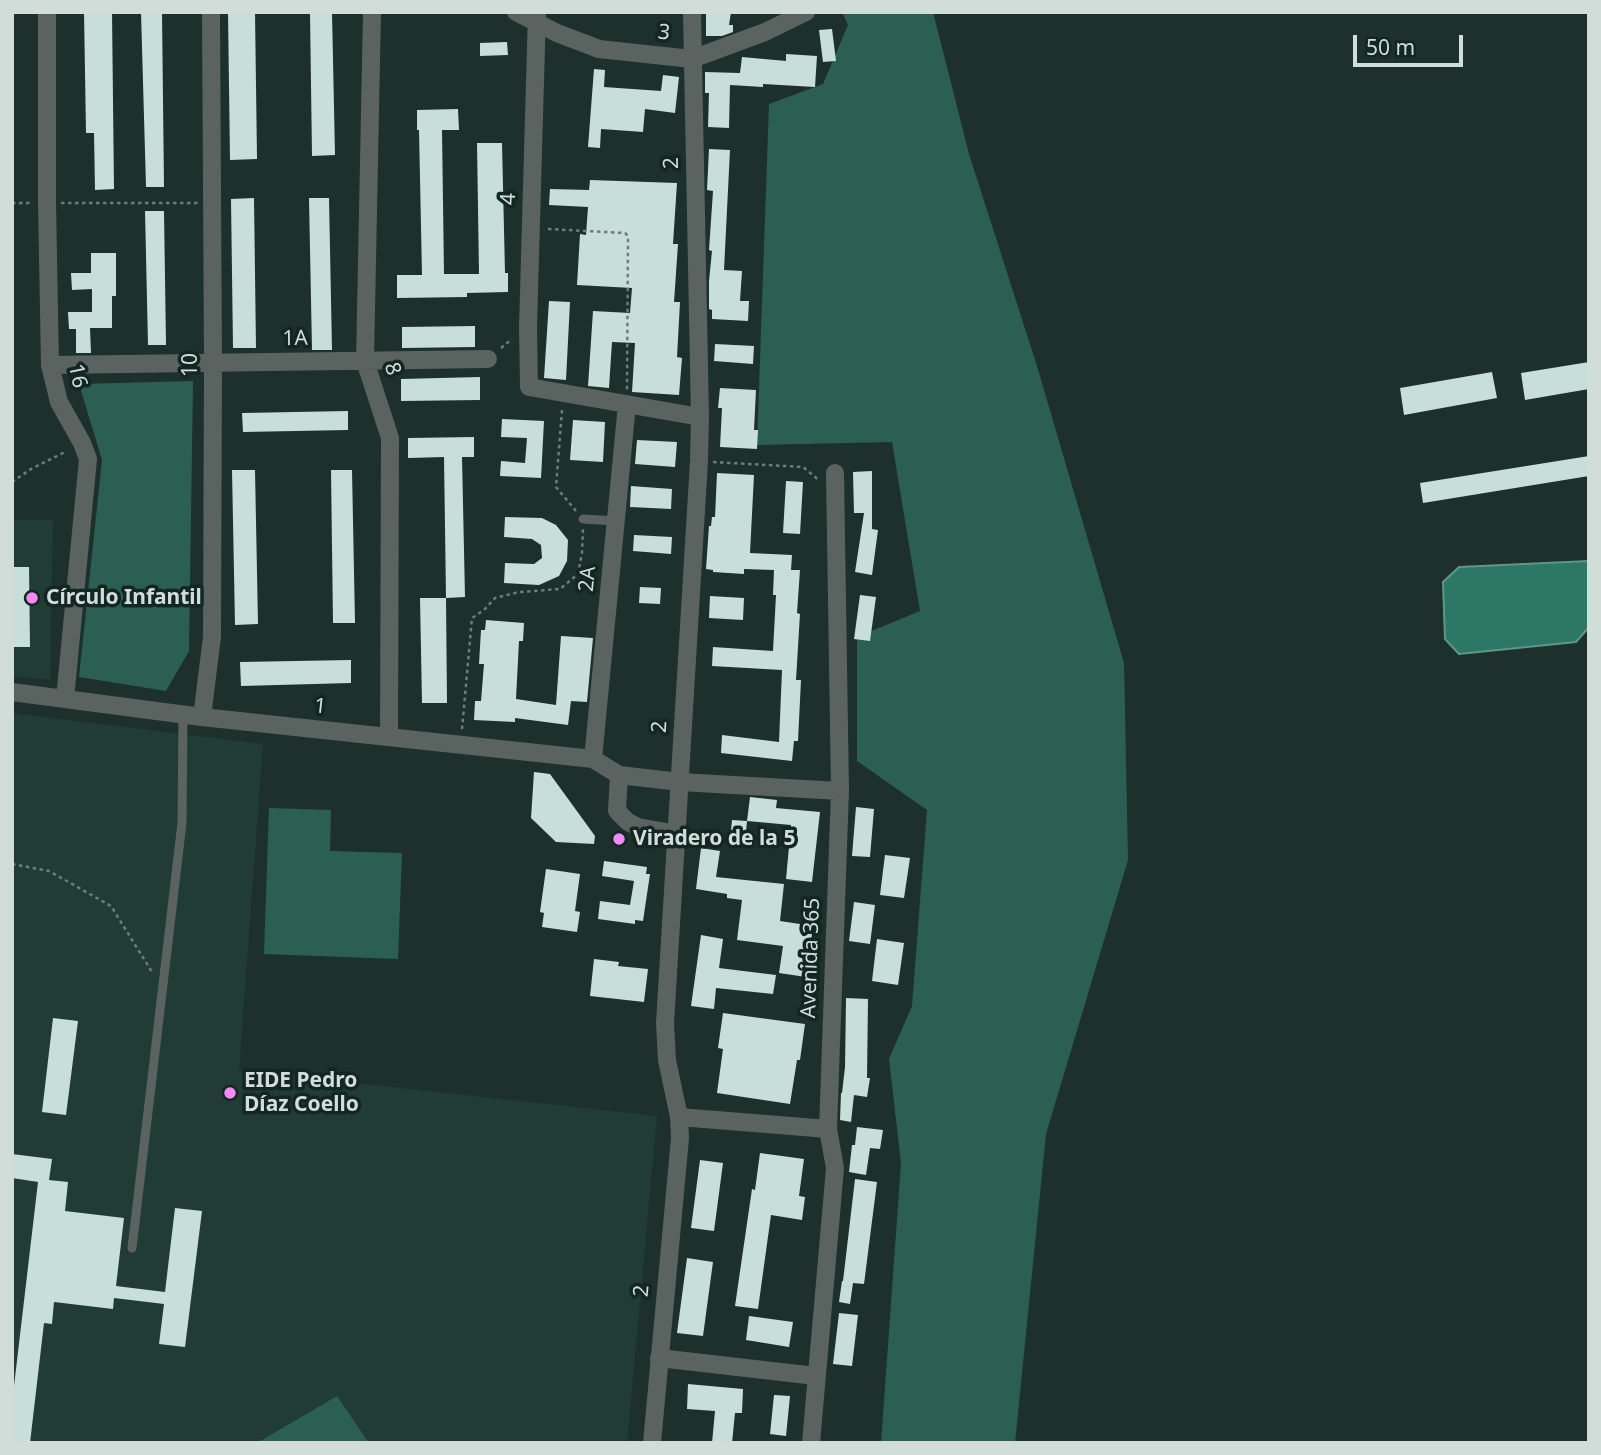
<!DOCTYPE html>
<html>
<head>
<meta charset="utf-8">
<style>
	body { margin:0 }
	#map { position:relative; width:1601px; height:1455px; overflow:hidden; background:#1d302b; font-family:"Noto Sans",sans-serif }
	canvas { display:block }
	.frame { position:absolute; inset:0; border:14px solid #d1ddd9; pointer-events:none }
	.scale { position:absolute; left:1353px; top:35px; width:110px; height:32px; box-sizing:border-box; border:4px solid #d1ddd9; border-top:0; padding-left:9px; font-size:21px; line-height:24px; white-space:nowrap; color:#d1ddd9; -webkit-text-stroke:5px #132621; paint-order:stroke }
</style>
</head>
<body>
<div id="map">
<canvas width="1601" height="1455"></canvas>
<div class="frame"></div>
<div class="scale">50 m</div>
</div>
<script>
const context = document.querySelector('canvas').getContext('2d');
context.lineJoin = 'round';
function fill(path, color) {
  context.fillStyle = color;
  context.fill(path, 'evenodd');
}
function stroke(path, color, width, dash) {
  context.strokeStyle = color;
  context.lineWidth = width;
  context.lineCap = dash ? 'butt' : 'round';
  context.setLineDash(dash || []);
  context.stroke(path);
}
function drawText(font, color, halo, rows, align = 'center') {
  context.font = font + ' "Noto Sans",sans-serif';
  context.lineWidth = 7;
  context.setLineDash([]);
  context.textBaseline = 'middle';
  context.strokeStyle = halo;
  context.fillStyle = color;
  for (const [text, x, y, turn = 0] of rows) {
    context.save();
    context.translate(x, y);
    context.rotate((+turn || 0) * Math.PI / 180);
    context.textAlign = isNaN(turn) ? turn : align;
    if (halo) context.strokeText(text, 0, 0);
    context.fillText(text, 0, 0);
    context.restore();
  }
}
fill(new Path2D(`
	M12 520H53L50 680 12 676Z
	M12 713 263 744 239 1070 657 1116 627 1443H12Z`), '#213c35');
fill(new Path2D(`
	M842 12H933L969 154 1037 366 1124 663 1128 860 1046 1134 1015 1443H881L901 1163 889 1059 912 1006 927 810 857 761V637L920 611 892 442 757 445 769 104 823 84 848 25Z
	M193 381 189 651 166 691 79 677 102 460 79 384Z
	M269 808 331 810 330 851 402 853 398 959 264 954Z
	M337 1396 369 1443H257Z`), '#2c5f53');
const water = new Path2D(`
	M1589 561V627L1576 642 1459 654 1445 639 1443 582 1459 567Z`);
fill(water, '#2d7766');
stroke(water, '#5e9688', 2);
fill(new Path2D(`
	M84 12H112L114 189 95 190 94 133H86Z
	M141 12H162L164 187H146Z
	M228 12H255L257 159 230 160Z
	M332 12 335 155 312 156 310 13Z
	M706 12H731L729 25H733V32L722 36H706Z
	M832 29 836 61 823 62 819 30Z
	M507 42 508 55 480 56V43Z
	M786 54 817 56 815 87 763 84V87L730 85 729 128 708 127 709 93H705V72L740 73 742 57 786 61Z
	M594 69 605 70 604 87 661 91 663 75 679 77 675 113 645 109 643 132 601 129 600 148 588 147Z
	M458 109 459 130H442L444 274H479L477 143H502L505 273H508V292L467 293V297L397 298V275H422L419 130H417V110Z
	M709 149 730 150 724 270 742 271 740 301H749L748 321 712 319V310L709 309V281L712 251 709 250 713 191 707 190Z
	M590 180 677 183 673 244H678L674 302H680L677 357 682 358 679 395 632 392 635 343 612 342 609 388 588 386 593 311 630 313 632 288 577 285 580 234 586 235 588 207 549 205 550 189 589 190Z
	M254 198 256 348H233L231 199Z
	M309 198H329L332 350H312Z
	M145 211H164L166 345H148Z
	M91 253H116V296H112V328H90L91 353H76V329H69L68 312H92V289L72 290 71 273H91Z
	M549 301 570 302 566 380 544 378Z
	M475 326V347L402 348V327Z
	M715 344 754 346 753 364 714 361Z
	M1589 362V389L1525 400 1521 373Z
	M1492 372 1497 398 1404 415 1400 388Z
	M480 377V400L401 401V379Z
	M720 388 756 390 754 430H758L757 449 720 447 722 408H718Z
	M348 411V430L243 432 242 413Z
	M502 419 544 421 541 478 500 476 501 461 525 463 527 438 501 437Z
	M573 420 605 422 603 462 570 460Z
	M474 437V457H462L465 597 446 598 444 457 408 458V438Z
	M637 440 677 442 675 467 635 464Z
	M1589 456V476L1423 503 1420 483Z
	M232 470H255L258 624 235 625Z
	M331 470H352L355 623H333Z
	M872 471V529L878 530 872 575 855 572 864 513H854L853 472Z
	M717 473 754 475 750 553 792 555 791 570H800L797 613 800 614 796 680H801L798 741H794L792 761 721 753 722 735 779 742 782 670 712 666 713 647 773 651 776 595H773L774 570 744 569V574L713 572V570L706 569 709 526H711L712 517H715Z
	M786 481 803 482 800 534 783 533Z
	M631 486 672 489 671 509 630 507Z
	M505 517 542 518 556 525 568 540 567 561 559 576 539 585 504 583 505 563 534 564 542 558 541 545 532 539 504 537Z
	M634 535 672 537 671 554 633 551Z
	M12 567H29L30 647H12Z
	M640 587 661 588 660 604 639 603Z
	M860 595 876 597 870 641 854 639Z
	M710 596 744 598 743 620 709 618Z
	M420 598H446L447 703H422Z
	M486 620 524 623 523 641H519L516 699 556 705 561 636 593 638 587 702 571 701 568 725 515 718V722L474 720 475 701H481L484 664H479L481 630H485Z
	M351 660V683L241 686 240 662Z
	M534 772 550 774 595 836 594 844 556 842 531 818Z
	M750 797 777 800 776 808 820 812 812 882 786 879 791 825 747 821Z
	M856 807 874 809 870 857 852 856Z
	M732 820 747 821 745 843 730 842Z
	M701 848 720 851 716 877 784 884 780 921 813 926 806 977 779 973 783 946 737 940 742 900 727 898V894L696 889Z
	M885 855 910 858 904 898 880 895Z
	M604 861 647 867 646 874H650L643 921 635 920V924L598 919 600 901 630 905 634 881 602 876Z
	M546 869 580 874 575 911 580 912 577 932 542 927 544 913 540 912Z
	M854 902 875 905 870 944 849 941Z
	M701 935 723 939 719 968 776 975 773 994 716 988 714 1009 691 1006Z
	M877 939 904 943 898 985 872 981Z
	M594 959 619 962 618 966 648 969 644 1002 590 996Z
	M846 998 868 999 867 1078H870L867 1097 854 1095 851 1122 840 1120 841 1093H842L845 1067Z
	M723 1013 805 1024 800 1060H797L790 1104 717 1093 723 1049 718 1048Z
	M53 1018 78 1021 66 1115 42 1112Z
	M857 1127 883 1130 880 1149 870 1148 866 1175 849 1172 852 1145H855Z
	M760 1153 804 1159 799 1196 805 1197 802 1220 771 1215 758 1309 735 1306 752 1189 755 1190Z
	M12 1154 52 1159 49 1180 68 1182 65 1211 124 1218 116 1286 165 1292 175 1208 202 1211 185 1347 159 1344 164 1304 114 1298 113 1309 54 1302 52 1324 44 1323 30 1443H12V1403L38 1182 12 1178Z
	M700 1160 723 1163 714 1231 691 1228Z
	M855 1179 877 1182 864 1284 853 1283 850 1304 839 1302 842 1281H843Z
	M687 1258 713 1262 703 1336 677 1333Z
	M839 1313 858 1315 852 1366 833 1364Z
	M749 1316 793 1322 789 1347 746 1340Z
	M688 1384 743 1389 742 1413H735L732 1443H712L715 1411 687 1409Z
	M774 1395 790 1396 786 1436 770 1434Z`), '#c7dfd8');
stroke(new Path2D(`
	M12 203H30
	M61 203H198
	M548 229 625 233 628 236 627 390
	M501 348 512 339
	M562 410 556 487 576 511
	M713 462 803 467 820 481
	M12 482 31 469 67 451
	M462 729 472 618 484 610 495 598 519 592 560 589 578 574 582 553 583 529
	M12 864 49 871 111 906 152 972`), '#6d7d78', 2.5, [3.5, 3.5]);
stroke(new Path2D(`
	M583 519 616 521
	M132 1248 182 823 183 715`), '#5a6360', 9);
stroke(new Path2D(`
	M47 12V203L50 365 59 402 82 443 88 459 65 699
	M372 12 365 361 390 438 389 737
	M516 12 557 33 599 49 692 59 765 32 806 12
	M537 12 528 327 529 387 700 417
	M50 365 488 359
	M12 692 202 717 593 759 619 775 680 782 840 791
	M202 717 212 637 213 363 211 12
	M593 759 627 404
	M619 775 617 811 628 822 638 827 677 834
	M679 1117 828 1129
	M659 1358 816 1376
	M811 1443 835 1168 828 1129 840 791 835 473`), '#5a6360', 18);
stroke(new Path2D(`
	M652 1443 680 1138 679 1117 667 1060 665 1023 699 461 700 417 692 12`), '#5a6360', 18);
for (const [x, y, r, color] of [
	[32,598,7,"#f18af4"],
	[619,839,7,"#f18af4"],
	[230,1093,7,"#f18af4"]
]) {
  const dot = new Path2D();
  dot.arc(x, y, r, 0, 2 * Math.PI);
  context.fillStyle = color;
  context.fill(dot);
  stroke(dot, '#132621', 2.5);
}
drawText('21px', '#d1ddd9', '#132621', [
	["3",664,33,7],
	["2",672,163,-91],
	["4",509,199,-88],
	["1A",295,339,-1],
	["10",191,365,-90],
	["8",392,369,73],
	["16",77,376,78],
	["2A",588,579,-85],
	["1",320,707,6],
	["2",660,727,-87],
	["Avenida 365",811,958,-88],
	["2",642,1291,-85]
]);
drawText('bold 21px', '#d1ddd9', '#132621', [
	["Círculo Infantil",46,598],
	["Viradero de la 5",633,839],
	["EIDE Pedro",244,1081],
	["Díaz Coello",244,1105]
], 'left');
</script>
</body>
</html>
